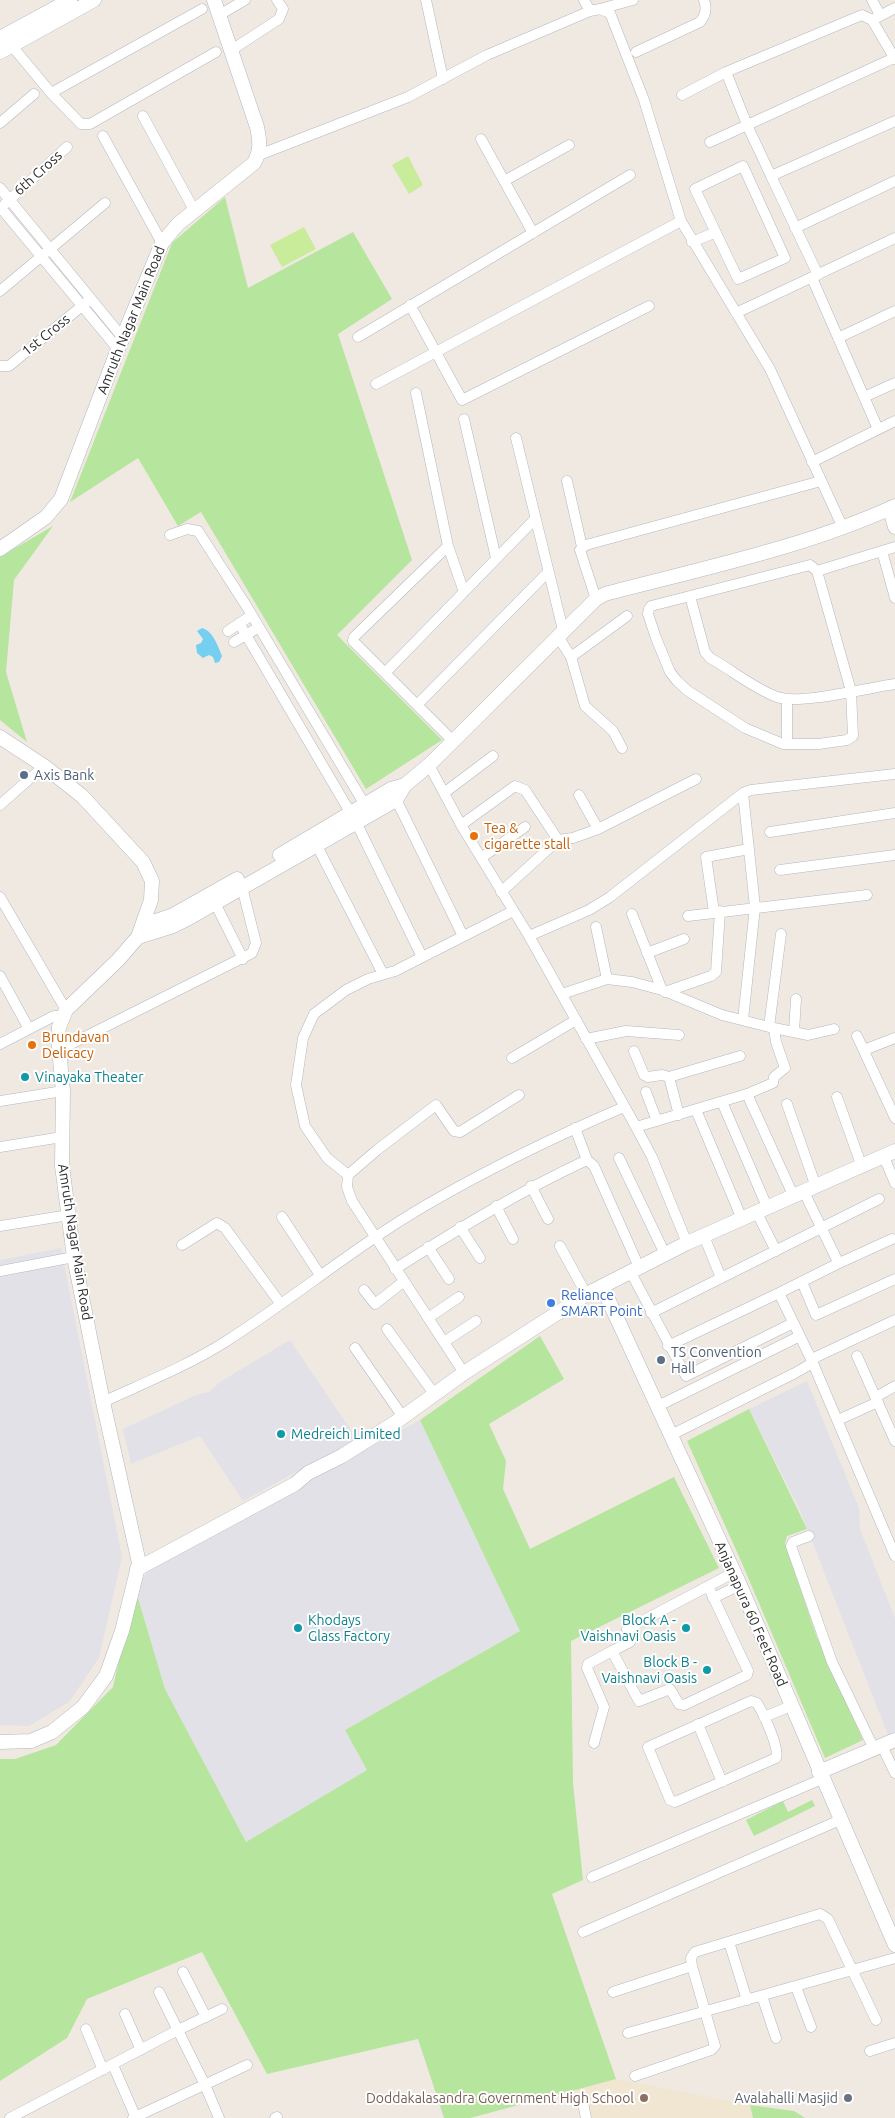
<!DOCTYPE html>
<html>
<head>
<meta charset="utf-8">
<style>
	body { margin:0 }
	canvas { display:block; background:#efe9e1 }
</style>
</head>
<body>
<canvas width="895" height="2118"></canvas>
<script>
const context = document.querySelector('canvas').getContext('2d');
context.lineJoin = 'round';
function fill(path, color) {
  context.fillStyle = color;
  context.fill(path, 'evenodd');
}
function stroke(path, color, width, dash) {
  context.strokeStyle = color;
  context.lineWidth = width;
  context.lineCap = dash ? 'butt' : 'round';
  context.setLineDash(dash || []);
  context.stroke(path);
}
function drawText(font, color, halo, rows, align = 'center') {
  context.font = font + ' Ubuntu,sans-serif';
  context.lineWidth = 4;
  context.setLineDash([]);
  context.textBaseline = 'middle';
  context.strokeStyle = halo;
  context.fillStyle = color;
  for (const [text, x, y, turn = 0] of rows) {
    context.save();
    context.translate(x, y);
    context.rotate((+turn || 0) * Math.PI / 180);
    context.textAlign = isNaN(turn) ? turn : align;
    if (halo) context.strokeText(text, 0, 0);
    context.fillText(text, 0, 0);
    context.restore();
  }
}
fill(new Path2D(`
	M61 1248 122 1557 99 1658 69 1702 29 1726 0 1725V1260Z
	M290 1340 357 1439 243 1501 200 1436 131 1464 123 1429 196 1395 209 1392 220 1382Z
	M807 1381 859 1508 860 1529 895 1618V1732L888 1735 799 1508 749 1409Z
	M420 1420 520 1631 345 1730 367 1770 246 1842 165 1689 135 1588 152 1566Z`), '#e3e1e8');
fill(new Path2D(`
	M616 2079 750 2105 753 2118H580L574 2090Z`), '#f0e6d1');
fill(new Path2D(`
	M225 197 248 288 353 232 392 299 338 334 412 560 337 635 442 740 366 789 201 512 178 526 138 458 70 502 172 243Z
	M53 526 14 580 6 672 27 742 0 720V557Z
	M540 1336 564 1379 489 1424 506 1461 503 1489 530 1549 674 1477 719 1568 571 1641 573 1783 583 1880 552 1894 616 2079 470 2118H444L418 2039 267 2074 202 1952 87 1999 67 2038 0 2081V1759H15L56 1745 113 1687 135 1588 165 1689 246 1842 367 1770 345 1730 520 1631 420 1420Z
	M749 1409 807 1529 787 1536 785 1543 816 1635 863 1740 825 1758 741 1561 687 1441Z
	M812 1800 815 1806 754 1836 746 1820 783 1801 788 1812Z
	M750 2105 794 2111 805 2118H753Z`), '#b6e59e');
fill(new Path2D(`
	M408 156 423 185 409 194 392 165Z
	M304 227 316 249 282 267 270 245Z`), '#c9ec9a');
fill(new Path2D(`
	M202 628C213 631 218 646 222 656L219 662 215 663 213 657 209 655 203 658 197 653 196 645 201 643 203 639 197 631Z`), '#75cff0');
const street = new Path2D(`
	M426 0 443 79
	M584 0 590 11
	M872 0 880 15
	M600 9 633 0
	M221 14 245 0
	M872 20 895 8
	M12 46 51 93 81 124H90L216 52
	M230 51 279 19 283 9 277 0
	M636 52 700 22C706 15 707 8 704 0
	M895 59 872 20 862 15 726 72 748 127 771 176 895 121
	M51 93 202 9
	M682 95 726 72
	M143 116 194 210
	M0 123 34 94
	M103 136 162 243
	M481 139 533 233
	M710 142 894 58
	M259 155 408 97 487 55 590 11 600 9 610 13 644 100 681 221 770 369 843 528
	M743 166 785 258 738 279 695 189Z
	M771 176 818 275
	M504 181 569 145
	M0 188 123 338
	M5 204 67 147
	M0 207 118 349
	M795 228 895 181
	M692 242 714 233
	M812 278 878 429
	M0 291 105 203
	M410 305 462 400 649 306
	M736 313 895 238
	M358 337 630 175
	M838 338 895 311
	M0 366H9L88 301
	M376 384 681 221
	M416 393 448 546 464 592
	M864 397 895 383
	M464 419 496 558
	M516 438 563 630
	M812 462 895 421
	M567 481 582 547
	M170 535 187 529 198 531 247 607 368 810
	M448 546 354 637 353 641 453 741
	M882 551 895 598
	M817 571 895 547
	M690 596 651 606 649 609 648 614 656 638 670 672 677 681 688 691 745 728 783 744H819L847 740 853 736 851 691 817 571 810 565 690 596 705 652 710 658C732 670 753 688 777 697 799 705 868 688 895 684
	M596 599 580 550 586 545 821 481
	M239 623 357 824 422 957
	M228 631 252 615
	M557 635 571 657 585 706 613 731 622 748
	M234 642 259 627
	M571 657 627 616
	M385 673 535 519
	M787 699V744
	M417 705 547 573
	M429 765 461 825 529 936 636 1127 652 1157 687 1243
	M444 793 493 756
	M394 795 463 936
	M579 795 598 829
	M0 805 44 766
	M461 825 515 786 525 790 558 840
	M770 832 895 813
	M317 846 383 974
	M481 858 525 827
	M780 870 895 855
	M501 892 558 840 573 838 598 829 696 779
	M0 897 66 1010
	M215 903 243 959
	M714 912 706 857 749 849
	M632 914 662 990
	M688 916 867 895
	M596 927 607 979
	M529 936 589 910 610 897 743 793 751 790 895 774
	M647 953 684 939
	M0 976 29 1029
	M665 992 711 976 716 972 720 911
	M562 994 607 979 632 982 662 990 722 1015 769 1027 808 1035 834 1029
	M743 1020 755 907 743 793
	M769 1027 781 934
	M794 1032 796 999
	M857 1036 895 1118
	M586 1039 626 1031 679 1035
	M0 1044 54 1016H62
	M59 1050 252 953 256 943 242 887
	M864 1050 895 1038
	M634 1051 644 1075 648 1077 662 1075 669 1077
	M512 1058 576 1020
	M646 1092 657 1121
	M747 1094 794 1197
	M837 1097 862 1167
	M0 1101 63 1091
	M722 1102 768 1209
	M787 1104 816 1187
	M696 1110 742 1219
	M679 1115 669 1077 740 1056
	M636 1127 747 1094 773 1083 774 1077 785 1068 776 1042 774 1028
	M575 1128 587 1160
	M0 1147 62 1137
	M884 1157 895 1183
	M619 1158 665 1254
	M348 1175 327 1158 305 1126 296 1085 303 1038 314 1014 346 990 368 979 395 971 513 911
	M531 1186 548 1219
	M804 1192 837 1260V1264L779 1293 812 1361 895 1556
	M496 1206 513 1239
	M757 1213 776 1251
	M282 1217 320 1275
	M0 1226 69 1215
	M460 1227 480 1258
	M704 1236 721 1278
	M182 1245 217 1223 225 1228 280 1303
	M560 1246 586 1294
	M428 1247 449 1279
	M837 1264 892 1239
	M395 1269C458 1229 520 1191 587 1160L594 1166 639 1267
	M0 1271 74 1257
	M630 1271 686 1376 793 1323
	M802 1282 816 1315 895 1279
	M364 1290 375 1304 403 1282
	M651 1313 879 1199
	M428 1318 459 1297
	M387 1329 435 1395
	M444 1342 476 1321
	M668 1346 779 1293
	M355 1348 403 1417
	M857 1356 895 1441
	M464 1373 352 1201 347 1187 348 1175 377 1150 436 1105 454 1131 460 1132 519 1095
	M876 1397 895 1386
	M103 1402C144 1383 187 1366 225 1342 294 1298 357 1245 428 1204 492 1167 556 1136 624 1107
	M658 1406 800 1336
	M838 1420 878 1402
	M671 1435 795 1373 809 1365 816 1357 895 1320
	M809 1536 793 1542 791 1546 832 1662 874 1749
	M708 1586 748 1671 747 1675 684 1705 679 1704 670 1689 639 1701 612 1651 630 1642 627 1629 733 1573
	M713 1598 740 1585
	M751 1701 757 1703C763 1713 780 1748 776 1758L675 1802 670 1800 648 1747Z
	M764 1717 791 1706
	M698 1724 722 1782
	M594 1743 604 1707 587 1668 588 1664 612 1651
	M882 1746 895 1773
	M592 1877 822 1779
	M583 1932 840 1820
	M729 1942 747 2000
	M183 1972 206 2017
	M796 1987 811 2027
	M159 1992 205 2085 219 2118
	M613 1992 692 1966
	M762 1996 776 2038
	M125 2014 141 2050
	M86 2029 103 2070
	M628 2033 895 1958
	M870 2051 895 2043
	M113 2065 136 2118
	M635 2076 711 2050 715 2046 692 1966 691 1958 695 1952 820 1914 828 1919 876 2020
	M583 2103 586 2118
	M10 2118 178 2030 222 2009
	M133 2118 247 2065
	M275 2118 277 2117`);
const secondary = new Path2D(`
	M0 38 70 0
	M0 52 94 0
	M890 509 895 527
	M0 549 46 517 61 499 118 349 162 243 178 224 254 163C261 150 260 142 257 127L214 0
	M0 737 44 766 82 796 143 862 152 881 151 900 138 937 118 960 66 1010 59 1027 58 1038 63 1091 62 1166 74 1257 103 1402 139 1563 122 1631 106 1676 83 1707 52 1732 31 1741 0 1742
	M280 855 391 789 405 785
	M144 925 173 915 237 879
	M138 937 173 926 189 918 396 800 405 785 429 765 596 599 605 594C700 569 806 547 895 506
	M602 1286 740 1585 895 1945
	M137 1569 295 1484 308 1473 342 1456 396 1422 464 1373 587 1294 687 1243 895 1151
	M819 1772 895 1740`);
stroke(street, '#b4b7c1', 11);
stroke(secondary, '#b4b7c1', 15);
stroke(street, '#fff', 10);
stroke(secondary, '#fff', 14);
for (const [x, y, r, color] of [
	[24,775,5,"#5c6f8a"],
	[474,836,5,"#e8710a"],
	[32,1045,5,"#e8710a"],
	[25,1077,5,"#0f9aa8"],
	[551,1303,5,"#3f7fe0"],
	[661,1360,5,"#5c6f8a"],
	[281,1434,5,"#0f9aa8"],
	[298,1628,5,"#0f9aa8"],
	[686,1628,5,"#0f9aa8"],
	[707,1670,5,"#0f9aa8"],
	[644,2098,5,"#8d6e63"],
	[848,2098,5,"#6b7280"]
]) {
  const dot = new Path2D();
  dot.arc(x, y, r, 0, 2 * Math.PI);
  context.fillStyle = color;
  context.fill(dot);
  stroke(dot, '#fff', 2);
}
drawText('14px', '#2e2e2e', '#fff', [
	["6th Cross",38,173,-42],
	["Amruth Nagar Main Road",131,320,-68],
	["1st Cross",46,335,-39],
	["Amruth Nagar Main Road",75,1242,81],
	["Anjanapura 60 Feet Road",751,1614,66]
]);
drawText('14px', '#4e5e75', '#fff', [
	["Axis Bank",34,775],
	["TS Convention",671,1352],
	["Hall",671,1368]
], 'left');
drawText('14px', '#c56008', '#fff', [
	["Tea &",484,828],
	["cigarette stall",484,844],
	["Brundavan",42,1037],
	["Delicacy",42,1053]
], 'left');
drawText('14px', '#0d838f', '#fff', [
	["Vinayaka Theater",35,1077],
	["Medreich Limited",291,1434],
	["Khodays",308,1620],
	["Glass Factory",308,1636],
	["Block A -",676,1620,"right"],
	["Vaishnavi Oasis",676,1636,"right"],
	["Block B -",697,1662,"right"],
	["Vaishnavi Oasis",697,1678,"right"]
], 'left');
drawText('14px', '#366cbe', '#fff', [
	["Reliance",561,1295],
	["SMART Point",561,1311]
], 'left');
drawText('14px', '#785e54', '#fff', [
	["Doddakalasandra Government High School",634,2098]
], 'right');
drawText('14px', '#5b616d', '#fff', [
	["Avalahalli Masjid",838,2098]
], 'right');
</script>
</body>
</html>
